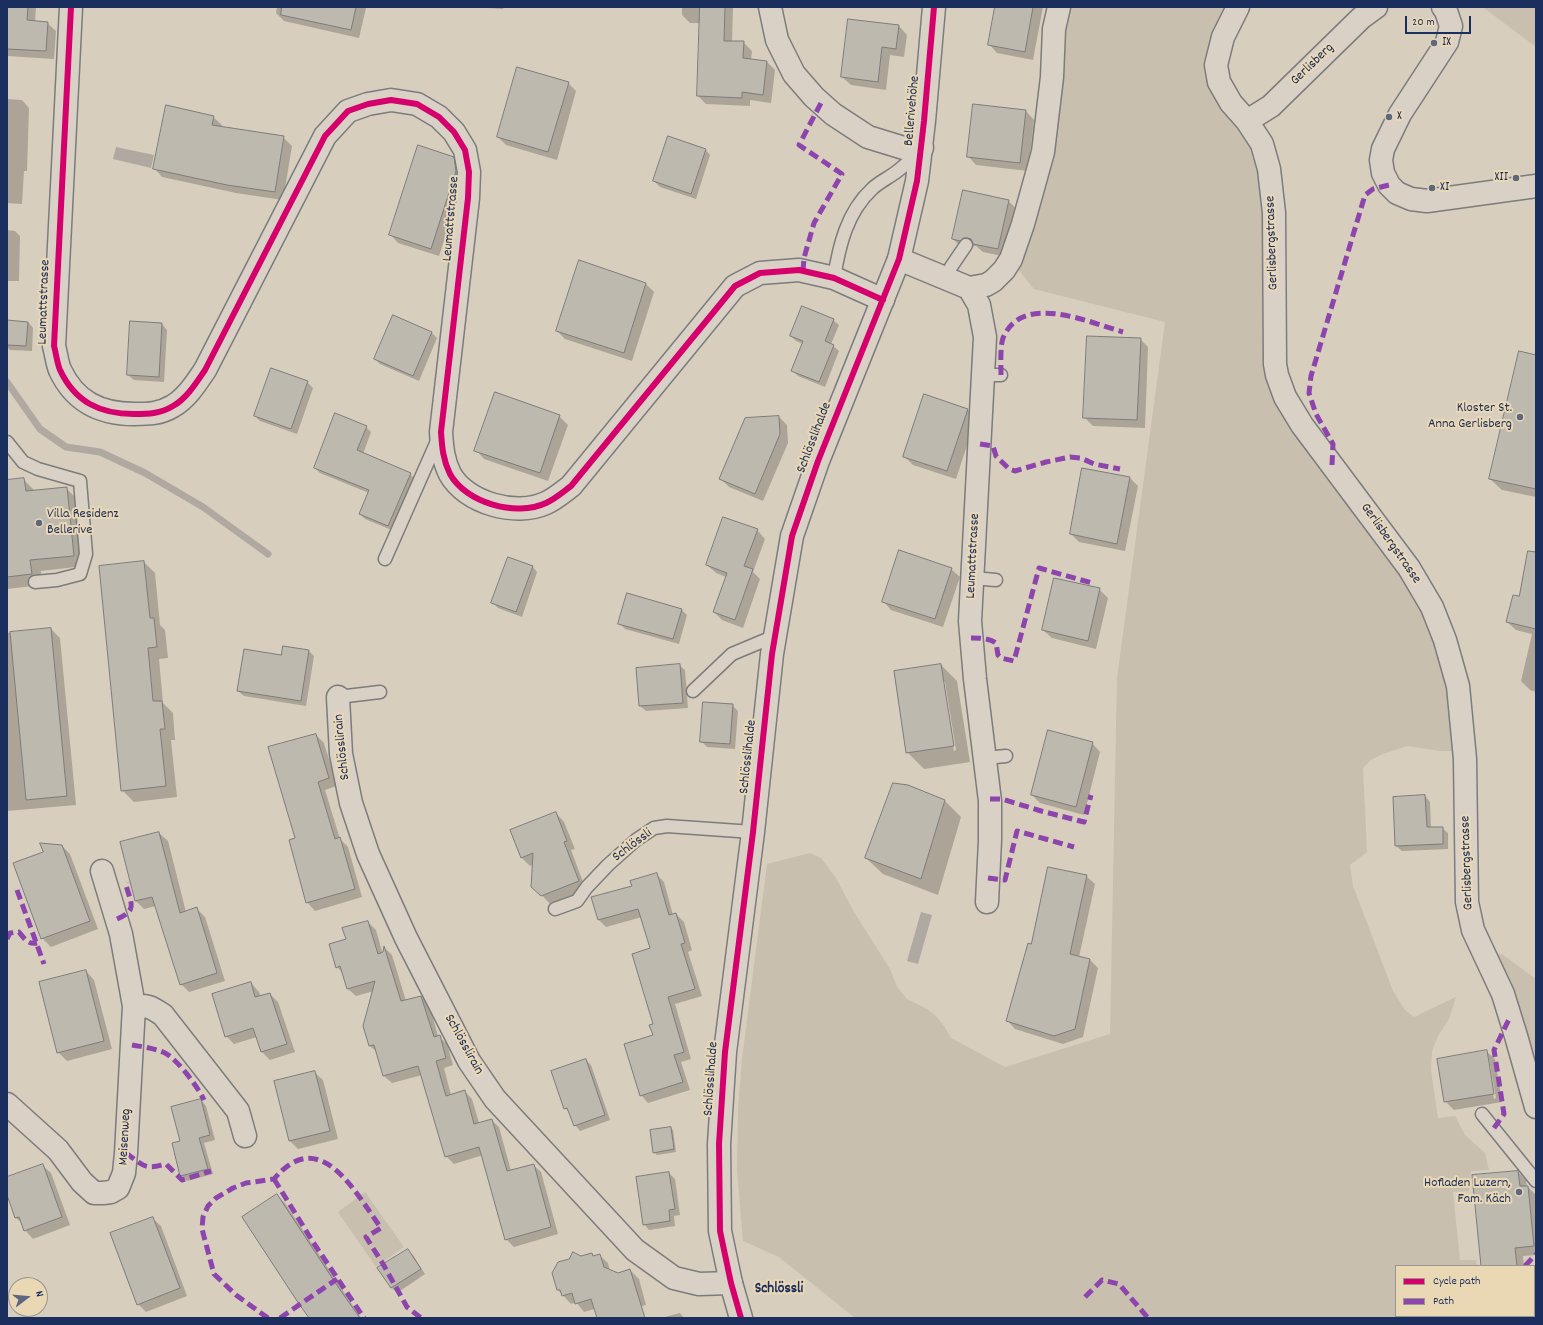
<!DOCTYPE html>
<html>
<head>
<meta charset="utf-8">
<style>
	body { margin:0 }
	#map { position:relative; width:1543px; height:1325px; overflow:hidden; background:#d7cebd; font-family:Dekko,sans-serif }
	canvas { display:block }
	.frame { position:absolute; inset:0; border:8px solid #1b2f5e; pointer-events:none }
	.legend { position:absolute; left:1395px; top:1265px; width:140px; height:52px; box-sizing:border-box; background:#ead8b5; border:1px solid #979492; margin:0; padding:5px 7px; list-style:none; font-size:12px; color:#1b2f5e }
	.legend li { display:flex; align-items:center; gap:8px; height:20px }
	.legend b { width:20px; border:1px solid #979492 }
	.north { position:absolute; left:8px; top:1277px; width:40px; height:40px; box-sizing:border-box; background:#ead8b5; border:1px solid #979492; border-radius:50%; rotate:74deg; font-size:11px; font-weight:700; line-height:16px; text-align:center; color:#1b2f5e }
	.north::after { content:''; display:block; margin:auto; width:14px; height:18px; background:#5d677f; clip-path:polygon(50% 0,100% 100%,50% 72%,0 100%) }
	.scale { position:absolute; left:1405px; top:16px; width:66px; height:18px; box-sizing:border-box; border:2px solid #1b2f5e; border-top:0; padding-left:5px; font-size:12px; line-height:14px; white-space:nowrap; color:#1b2f5e; -webkit-text-stroke:3px #ead8b5; paint-order:stroke }
</style>
</head>
<body>
<div id="map">
<canvas width="1543" height="1325"></canvas>
<div class="frame"></div>
<ul class="legend">
<li><b style="height:5px;background:#d6006c"></b>Cycle path</li>
<li><b style="height:5px;background:#8e44ad"></b>Path</li>
</ul>
<div class="north">N</div>
<div class="scale">20 m</div>
</div>
<script>
const context = document.querySelector('canvas').getContext('2d');
context.lineJoin = 'round';
function fill(path, color) {
  context.fillStyle = color;
  context.fill(path, 'evenodd');
}
function stroke(path, color, width, dash) {
  context.strokeStyle = color;
  context.lineWidth = width;
  context.lineCap = dash ? 'butt' : 'round';
  context.setLineDash(dash || []);
  context.stroke(path);
}
function drawText(font, color, halo, rows, align = 'center') {
  context.font = font + ' Dekko,sans-serif';
  context.lineWidth = 4;
  context.setLineDash([]);
  context.textBaseline = 'middle';
  context.strokeStyle = halo;
  context.fillStyle = color;
  for (const [text, x, y, turn = 0] of rows) {
    context.save();
    context.translate(x, y);
    context.rotate((+turn || 0) * Math.PI / 180);
    context.textAlign = isNaN(turn) ? turn : align;
    if (halo) context.strokeText(text, 0, 0);
    context.fillText(text, 0, 0);
    context.restore();
  }
}
fill(new Path2D(`
	M1067 7H1230L1211 49 1247 133 1263 181 1266 360 1415 594 1445 664 1455 751H1441L1407 746 1383 754 1371 760 1363 768 1367 852 1350 865 1353 886 1393 991 1405 1010 1414 1017 1456 997 1449 1019 1438 1036 1432 1051 1431 1070 1438 1118 1455 1116 1465 1135 1485 1153 1489 1170 1471 1171 1469 1191 1453 1192 1460 1260H1476L1477 1266H1396V1316H1511L1512 1318H855L779 1257 743 1241 737 1170 738 1109 742 1059 767 864 810 853 821 858 836 878 854 912 890 969 897 987 907 999 927 1009 937 1017 944 1026 951 1038 1005 1067 1110 1034 1117 678 1165 322 1034 289 1017 268 1028 247 1042 203 1057 137 1064 19Z
	M1483 7H1536V47L1484 8Z
	M1491 954H1502L1536 979V1084Z
	M365 1192 404 1247 376 1267 338 1212Z`), '#c9bfae');
fill(new Path2D(`
	M116 147 154 155 151 168 113 159Z
	M921 912 932 915 918 964 907 961Z`), '#afa9a1');
fill(new Path2D(`
	M7 7H36L35 22 47 23 56 31 54 59 7 56Z
	M277 7H365L366 8 359 38 284 21 276 13Z
	M472 7H504L503 9Z
	M682 7H733L732 42H743L752 51 751 60 767 62 775 70 771 103 750 100V106L706 104 698 96 701 23H690L682 15Z
	M996 7H1043L1033 60 997 53 989 44Z
	M899 26 907 35 904 57 890 55 886 90 851 85 842 77Z
	M568 83 576 91 557 160 506 145 498 137Z
	M7 99 22 100 29 108 27 171H24L22 204 7 203Z
	M974 105 1026 111 1034 120 1028 171 976 165 968 156Z
	M213 117 222 125 221 128 283 137 292 146 283 200 236 193 162 177 154 168Z
	M705 149 710 155 696 199 660 187 654 181Z
	M453 158 462 167 464 180 439 256 398 243 390 234Z
	M1008 201 1017 209 1006 257 983 252 976 246 961 247 953 239Z
	M7 230 15 231 20 236 19 281H7Z
	M646 284 654 292 632 361 565 339 557 331Z
	M393 316 432 333 437 338 419 381 380 364 375 359Z
	M833 320 839 325 831 344 839 351 825 387 798 376 793 371 803 344 796 341 791 336Z
	M7 321 28 322 33 328 32 351 10 350 7 347Z
	M162 324 167 330 164 382 134 380 128 375Z
	M1140 339 1148 347 1145 428 1093 426 1084 417Z
	M1536 356V497L1502 490 1490 479Z
	M307 382 313 388 297 434 260 421 255 416Z
	M967 410 976 418 956 479 913 465 905 457Z
	M559 416 568 425 548 481 484 459 476 450Z
	M779 417 787 425 788 443 763 501 729 487 721 479 746 419Z
	M366 427 371 432 363 454 410 474 415 479 394 531 365 519 360 514 369 493 320 473 315 468Z
	M1130 478 1138 486 1125 551 1079 542 1071 534Z
	M24 480 35 491 66 488 78 500 84 566 41 571 42 585 7 589V481Z
	M757 530 765 539 753 572 760 579 743 628 722 620 714 612 726 577 716 573 707 565Z
	M1536 560V692L1530 690 1521 681 1532 634 1516 630 1507 622Z
	M144 562 155 573 160 625 165 630 168 658 159 659 163 703 173 713 175 740H171L177 797 134 802 122 790Z
	M532 566 537 572 522 617 498 608 493 603Z
	M951 569 960 577 943 627 891 610 883 601Z
	M1099 589 1108 598 1096 649 1052 638 1043 630Z
	M681 609 687 615 679 644 625 629 620 624Z
	M51 629 60 638 76 805 7 811V633Z
	M309 651 314 656 306 706 244 696 238 691Z
	M679 665 685 670 688 708 646 711 640 706 637 669Z
	M941 665 957 681 970 762 924 769 907 752ZM943 682H945L956 750 954 751Z
	M732 705 738 711 735 749 707 747 701 741Z
	M316 735 324 743 337 786 325 790 340 839 348 847 362 897 315 911 307 902 296 839Z
	M1092 743 1100 752 1084 815 1040 803 1032 795Z
	M907 786 945 801 961 817 938 895 883 874 866 858Z
	M1425 796 1430 802 1431 828H1442L1448 833V849L1402 851 1396 846Z
	M556 813 564 822 575 849 571 850 586 890 550 904 539 892 533 864 530 866 521 857Z
	M159 833 168 841 186 912 197 909 205 917 225 981 189 992 181 984 156 906 144 909 136 901Z
	M62 846 70 854 98 929 51 947 42 938Z
	M656 874 664 882 673 915 676 914 684 922 692 950 688 952 702 996 675 1004 691 1059 681 1062 690 1090 648 1103 641 1095 654 1036 651 949 642 917 606 927 599 920 633 886Z
	M1086 876 1095 884 1079 957 1090 960 1098 968 1083 1037 1063 1044 1015 1029 1007 1020 1032 945Z
	M368 922 376 930 383 955 385 948 392 955 406 1001 421 997 429 1004 438 1036 447 1044 453 1065 444 1068 451 1095 464 1091 472 1099 479 1123 491 1120 499 1127 511 1171 533 1165 541 1172 558 1234 514 1247 506 1239 483 1155 454 1164 446 1156 422 1075 392 1083 384 1076 378 1053 370 1046 365 1026 374 991 356 996 348 989 344 974 337 967 347 940Z
	M86 971 94 980 112 1049 67 1061 58 1052Z
	M251 983 259 992 261 997 270 994 278 1002 295 1052 270 1060 262 1052 257 1037 234 1044 226 1036Z
	M1486 1051 1495 1059 1502 1102 1454 1110 1445 1101ZM1487 1059H1489L1496 1098 1494 1099Z
	M586 1060 591 1065 610 1120 580 1131 575 1125 571 1114 565 1108Z
	M314 1072 323 1080 338 1139 298 1149 290 1141 275 1082Z
	M201 1100 206 1106 215 1140 204 1143 213 1174 187 1181 181 1175V1142Z
	M671 1128 673 1130 676 1152 657 1155 654 1152Z
	M42 1165 51 1173 70 1225 33 1239 25 1230 23 1224 16 1218 7 1192V1178Z
	M1518 1172 1526 1180 1527 1186 1536 1195V1255L1523 1256 1524 1266H1482Z
	M669 1173 675 1179 680 1215 674 1216 675 1226 649 1230 644 1224Z
	M276 1195 285 1203 361 1318H310Z
	M152 1218 161 1226 187 1296 146 1312 138 1304Z
	M407 1250 413 1255 425 1274 397 1293 391 1287Z
	M592 1254 594 1256 599 1255 608 1263 610 1271 618 1274 630 1270 639 1279 646 1305 625 1311 598 1308 584 1312 576 1302 571 1304 558 1290 581 1257Z
	M680 1313 684 1318H661Z`), '#0003');
stroke(new Path2D(`
	M7 382 40 429 66 447 100 452 145 473 203 507 268 554`), '#afa9a1', 7);
const building = new Path2D(`
	M7 7H28L27 20 48 22 46 51 7 49Z
	M282 7H356L351 30 281 15Z
	M700 7H725L724 41H744L743 58 767 61 763 95 742 92V98L697 96Z
	M995 7H1033L1025 52 988 45Z
	M848 19 899 25 896 49 882 47 878 82 841 77Z
	M517 67 569 82 548 152 497 137Z
	M973 104 1026 110 1020 163 967 157Z
	M166 105 214 116 212 125 284 136 275 192 227 185 153 169Z
	M668 136 706 149 691 194 653 181Z
	M418 145 454 157 456 171 431 249 389 235Z
	M963 190 1009 200 998 249 973 244 971 239 967 238H963L960 241 952 239Z
	M579 260 646 283 624 353 556 331Z
	M802 306 834 319 825 341 834 345 819 382 791 371 803 341 790 336Z
	M393 315 432 332 413 376 374 359Z
	M7 320 28 322 26 346 7 345Z
	M130 321 162 323 159 377 127 375Z
	M1087 336 1141 338 1137 420 1083 418Z
	M1519 351 1536 355V489L1489 479Z
	M271 368 308 381 291 429 254 416Z
	M495 392 560 415 540 473 474 451Z
	M924 394 968 409 947 471 903 457Z
	M335 413 367 426 357 450 411 473 388 526 359 514 369 490 314 468Z
	M779 416 780 434 755 494 719 479 745 418Z
	M1082 468 1130 477 1117 544 1070 534Z
	M24 478 26 491 67 487 74 556 30 560 32 574 7 577V480Z
	M723 517 758 529 744 566 753 569 735 620 713 612 727 573 706 565Z
	M899 550 952 568 935 619 882 602Z
	M1528 551 1536 552V629L1506 622 1513 595 1519 596Z
	M508 557 533 566 516 612 491 603Z
	M144 561 150 618H154L157 647 148 648 153 701H162L165 729H160L166 786 121 791 99 566Z
	M1054 578 1100 588 1088 641 1042 630Z
	M627 593 682 609 673 639 618 624Z
	M51 628 67 796 26 800 10 632Z
	M283 646 309 650 301 701 237 691 244 649 281 655Z
	M680 664 683 703 639 706 636 668Z
	M941 664 954 746 906 753 894 671Z
	M703 702 733 704 730 744 700 742Z
	M1048 730 1093 742 1076 807 1031 795Z
	M316 734 329 778 318 782 335 839 340 837 355 889 306 903 289 840 295 838 268 747Z
	M893 783 908 785 945 800 921 879 865 858Z
	M1425 795 1427 827H1443V844L1395 846 1393 797Z
	M556 812 567 841 564 842 579 881 541 896 531 887 533 853 521 858 510 830Z
	M159 832 180 913 197 907 217 973 180 985 152 897 135 901 120 842Z
	M40 843 62 845 90 921 41 939 13 863 43 852Z
	M1048 867 1087 875 1070 954 1090 959 1075 1029 1054 1036 1006 1021 1028 943 1031 944Z
	M657 873 669 915 676 913 685 943 681 944 695 989 668 997 684 1052 674 1055 683 1082 640 1096 624 1044 653 1035 649 1025 653 1024 632 954 650 948 638 909 598 920 591 897 632 886 630 881Z
	M368 921 378 954 383 952 384 946 401 1001 421 996 434 1037 440 1035 446 1058 436 1061 446 1096 465 1090 474 1124 492 1119 507 1171 534 1164 551 1227 505 1240 479 1147 445 1157 418 1066 383 1076 374 1045 369 1046 363 1026 375 981 347 989 340 966 336 968 329 944 346 939 342 928Z
	M86 970 104 1041 57 1053 39 982Z
	M251 982 255 997 270 993 287 1044 261 1052 253 1028 225 1037 212 994Z
	M1487 1050 1494 1094 1444 1102 1437 1059Z
	M586 1059 605 1115 574 1126 567 1108 564 1109 551 1071Z
	M315 1071 330 1131 289 1141 274 1081Z
	M201 1099 210 1135 199 1138 208 1169 180 1176 172 1143 180 1141 171 1107Z
	M671 1127 674 1149 653 1153 650 1130Z
	M43 1164 62 1217 24 1231 19 1217 15 1218 7 1195V1177Z
	M1518 1171 1520 1186H1528L1534 1246 1515 1248 1517 1266H1481L1472 1175Z
	M669 1172 675 1209 669 1210 670 1221 643 1225 636 1177Z
	M277 1194 336 1284 360 1318H309L297 1301 242 1217Z
	M153 1217 180 1288 137 1305 110 1233Z
	M408 1249 421 1269 391 1288 377 1268Z
	M573 1252 581 1256 592 1253 593 1256 600 1254 604 1267 618 1273 630 1269 645 1318H597L591 1299 575 1304 572 1293 562 1296 560 1290H557L552 1273 558 1262 569 1259Z`);
fill(building, '#beb9af');
stroke(building, '#7c7c7d', 1);
const lane = new Path2D(`
	M834 278C839 246 847 212 872 189 880 181 891 177 900 169 907 164 913 157 919 150
	M947 278 951 267 966 245
	M984 375H1001
	M7 442 23 462 38 469 80 481 86 554 80 574 57 580 35 582
	M385 559 438 439
	M972 578 996 580
	M693 691 732 654 775 636
	M338 697 380 692
	M985 758 1006 756
	M555 909 577 901 587 887 608 865 636 840 654 828 667 826 753 832
	M1482 1114 1536 1181`);
const street = new Path2D(`
	M71 7 54 346C56 353 57 363 60 370 75 402 100 414 134 414 148 414 160 414 173 406 187 398 196 383 205 370L325 136 348 111 368 104 391 100 417 104 439 117 454 132 465 150 469 172 468 198 441 432C442 447 443 460 450 474 466 503 516 517 546 503 555 499 563 492 571 486L735 286 760 273 799 270 834 278 883 300
	M770 7 777 40 794 74 814 97 833 114 868 137 907 149 922 148
	M1238 7 1223 37 1216 65 1219 82 1231 103 1247 121 1262 144 1269 169 1274 213 1275 364 1277 375 1285 397 1302 425 1409 568 1432 607 1445 640 1458 686 1465 759 1467 902 1473 930 1503 994 1516 1036 1536 1107
	M1443 7 1446 11 1451 26 1447 42 1400 114 1383 149 1381 160 1383 173 1389 185 1397 193 1411 199 1427 201 1536 186
	M1247 121 1271 106 1361 18 1376 7
	M899 259 969 288 979 305 985 337 970 621 975 679 990 801V840L987 902
	M969 288 986 285 993 281 1004 270 1011 259 1023 224 1043 152 1052 77 1054 29 1059 7
	M338 697 341 754 351 803 368 854 406 938 469 1061 495 1099 635 1250 674 1278 699 1284 731 1283
	M102 871 121 934 134 1006
	M7 1104 58 1150 82 1182 94 1193H103L111 1192 118 1188 124 1173 126 1153 134 1006C148 1005 151 1007 163 1015L238 1111 245 1136`);
const secondary = new Path2D(`
	M741 1318 731 1283 720 1231 719 1144 725 1052 753 832 772 654 792 536 818 461 899 259 917 181 924 121 934 7`);
stroke(lane, '#7c7c7d', 15);
stroke(street, '#7c7c7d', 25);
stroke(secondary, '#7c7c7d', 25);
stroke(lane, '#d9d1c5', 12);
stroke(street, '#d9d1c5', 22);
stroke(secondary, '#d9d1c5', 22);
stroke(new Path2D(`
	M803 271 804 258 814 223 842 174 799 145 821 103
	M1001 375C1001 365 1000 347 1003 338 1022 292 1088 322 1123 332
	M980 444 993 446 996 456 1009 469 1015 471 1046 462 1070 457 1081 458 1094 464 1120 469
	M1332 465 1333 444 1316 414 1309 393 1311 376 1365 195 1373 189 1389 185
	M971 638C979 638 989 638 996 643L998 655 1001 658 1014 661 1039 568 1092 583
	M990 799H1002L1041 811 1084 822 1091 795
	M988 878 1005 880 1017 831 1074 847
	M17 890 44 964
	M117 919C138 910 131 904 126 885L127 882
	M7 939 10 933 19 932C24 938 28 945 37 943
	M132 1045C143 1047 154 1048 165 1053 177 1059 198 1087 204 1100
	M1494 1128 1504 1114 1494 1050 1510 1017
	M126 1153C144 1166 144 1170 166 1164L182 1180 211 1171
	M274 1179 313 1242 364 1318
	M1525 1266 1536 1254
	M1085 1297 1102 1280 1119 1284 1148 1318
	M1515 1316V1318
	M268 1318 236 1295 214 1274 202 1229 203 1217 208 1206 216 1198 233 1188 246 1183 274 1179C320 1124 355 1192 381 1228L366 1237 383 1264 407 1307 421 1318
	M280 1318 337 1279`), '#8e44ad', 5, [10, 5]);
stroke(new Path2D(`
	M71 7 54 346C56 353 57 363 60 370 75 402 100 414 134 414 148 414 160 414 173 406 187 398 196 383 205 370L325 136 348 111 368 104 391 100 417 104 439 117 454 132 465 150 469 172 468 198 441 432C442 447 443 460 450 474 466 503 516 517 546 503 555 499 563 492 571 486L735 286 760 273 799 270 834 278 883 300
	M741 1318 731 1283 720 1231 719 1144 725 1052 753 832 772 654 792 536 818 461 899 259 917 181 924 121 934 7`), '#d6006c', 6);
for (const [x, y, r, color] of [
	[1434,43,4,"#5d677f"],
	[1389,117,4,"#5d677f"],
	[1516,178,4,"#5d677f"],
	[1432,188,4,"#5d677f"],
	[1520,417,4,"#5d677f"],
	[39,523,4,"#5d677f"],
	[1519,1192,4,"#5d677f"]
]) {
  const dot = new Path2D();
  dot.arc(x, y, r, 0, 2 * Math.PI);
  context.fillStyle = color;
  context.fill(dot);
  stroke(dot, '#ead8b5', 1.5);
}
drawText('14px', '#1b2f5e', '#ead8b5', [
	["IX",1442,43],
	["X",1397,117],
	["XII",1508,178,"right"],
	["XI",1440,188],
	["Kloster St.",1512,409,"right"],
	["Anna Gerlisberg",1512,425,"right"],
	["Villa Residenz",47,515],
	["Bellerive",47,531],
	["Hofladen Luzern,",1511,1184,"right"],
	["Fam. Käch",1511,1200,"right"]
], 'left');
drawText('14px', '#1b2f5e', '#ead8b5', [
	["Gerlisberg",1313,65,-44],
	["Bellerivehöhe",913,111,-85],
	["Leumattstrasse",452,219,-85],
	["Gerlisbergstrasse",1273,243,-92],
	["Leumattstrasse",45,302,-88],
	["Schlösslihalde",815,438,-69],
	["Gerlisbergstrasse",1390,544,55],
	["Leumattstrasse",974,556,-87],
	["Schlösslirain",343,747,-96],
	["Schlösslihalde",749,757,-84],
	["Schlössli",633,846,-37],
	["Gerlisbergstrasse",1468,863,-92],
	["Schlösslirain",463,1045,61],
	["Schlösslihalde",712,1079,-86],
	["Meisenweg",126,1137,-87]
]);
drawText('bold 15px', '#1b2f5e', '#ead8b5', [
	["Schlössli",779,1290]
]);
</script>
</body>
</html>
